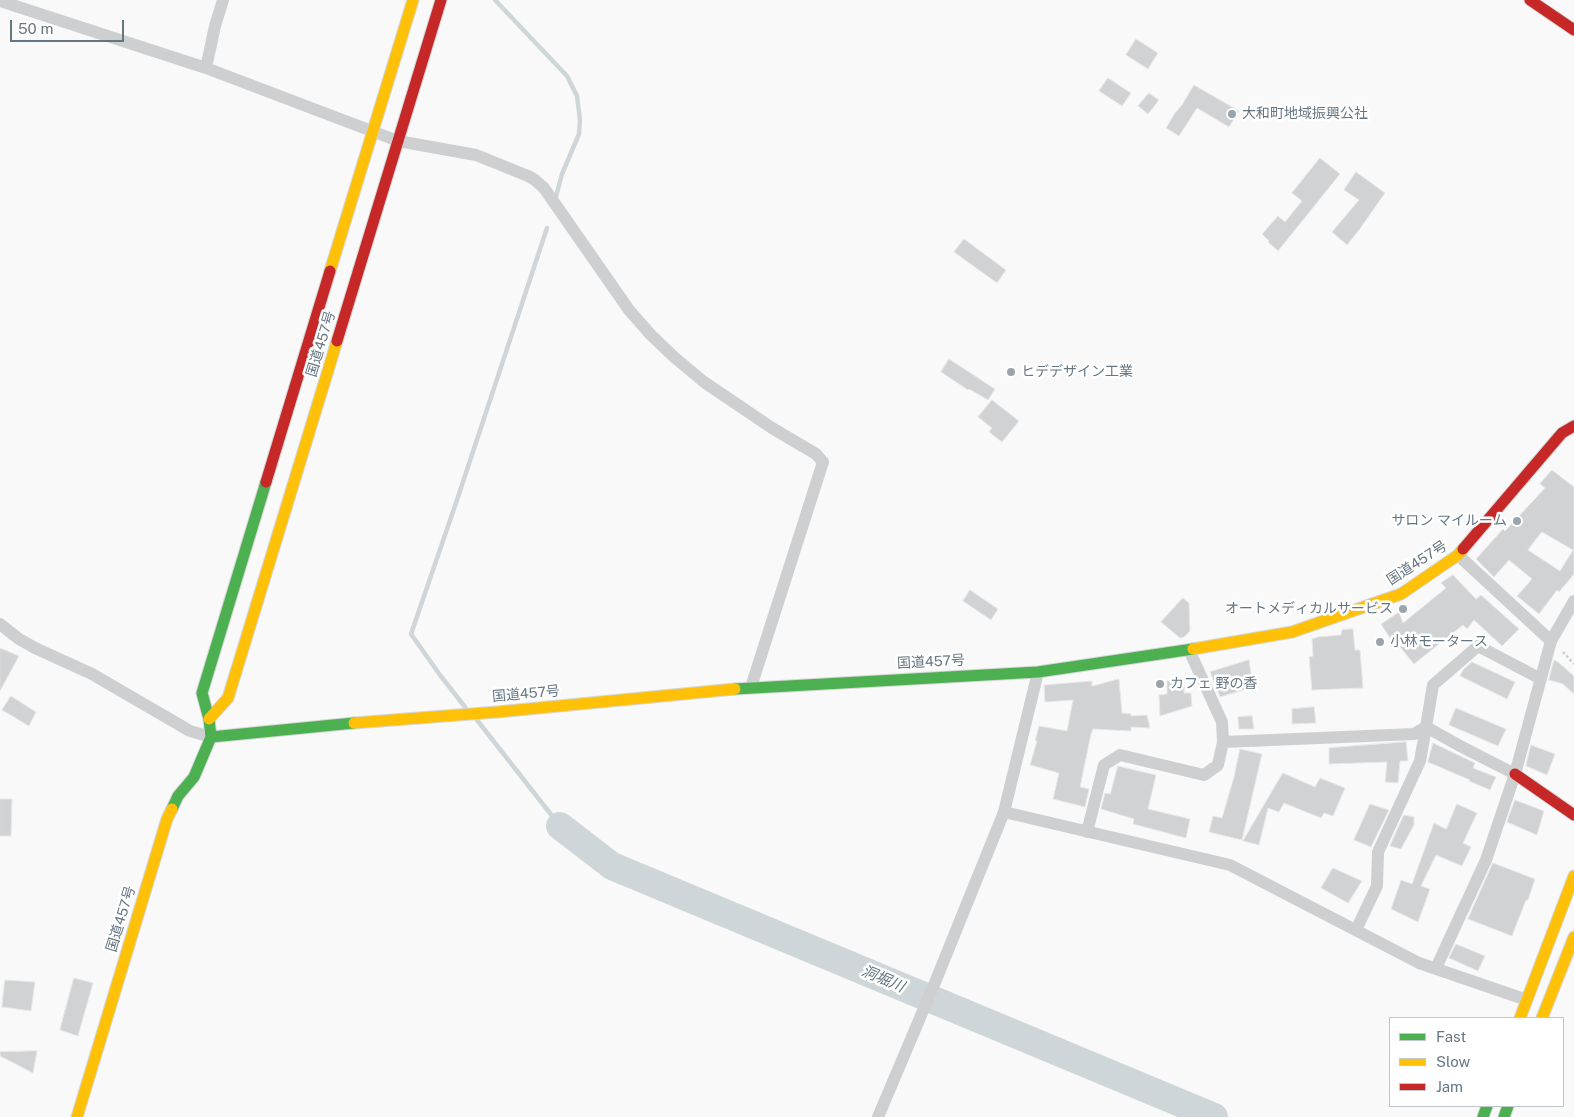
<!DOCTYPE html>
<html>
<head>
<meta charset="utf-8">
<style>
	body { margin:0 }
	#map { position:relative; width:1574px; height:1117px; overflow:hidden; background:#f9f9f9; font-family:"Public Sans",sans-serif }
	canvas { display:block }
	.legend { position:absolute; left:1389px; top:1017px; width:175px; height:90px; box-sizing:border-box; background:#fff; border:1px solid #c1c8cd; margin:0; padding:6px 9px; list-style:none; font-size:15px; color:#657683 }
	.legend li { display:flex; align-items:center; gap:10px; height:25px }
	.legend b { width:25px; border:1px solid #c1c8cd }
	.scale { position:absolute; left:10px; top:20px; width:114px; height:22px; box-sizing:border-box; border:2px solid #657683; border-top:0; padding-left:6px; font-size:15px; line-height:18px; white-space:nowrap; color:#657683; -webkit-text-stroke:4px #fff; paint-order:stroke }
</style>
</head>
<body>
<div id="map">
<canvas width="1574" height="1117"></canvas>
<ul class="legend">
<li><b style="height:6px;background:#4caf50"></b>Fast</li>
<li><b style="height:6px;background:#ffc107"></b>Slow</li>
<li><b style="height:6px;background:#c62828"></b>Jam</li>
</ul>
<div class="scale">50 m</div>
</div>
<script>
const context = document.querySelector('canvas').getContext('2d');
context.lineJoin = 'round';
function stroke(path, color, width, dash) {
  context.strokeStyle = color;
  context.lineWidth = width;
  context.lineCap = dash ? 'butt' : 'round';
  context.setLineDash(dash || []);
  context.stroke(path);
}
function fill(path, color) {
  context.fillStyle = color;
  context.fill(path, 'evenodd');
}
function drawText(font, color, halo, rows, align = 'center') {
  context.font = font + ' "Public Sans","Noto Sans JP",sans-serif';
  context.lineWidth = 5;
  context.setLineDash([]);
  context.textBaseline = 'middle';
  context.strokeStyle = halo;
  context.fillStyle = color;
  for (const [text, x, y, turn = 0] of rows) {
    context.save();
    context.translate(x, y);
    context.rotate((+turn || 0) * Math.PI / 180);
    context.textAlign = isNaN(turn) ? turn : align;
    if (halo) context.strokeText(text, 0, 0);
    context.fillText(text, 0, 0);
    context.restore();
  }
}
stroke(new Path2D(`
	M495 0 567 76 577 96 580 120 579 134 562 174 555 200
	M465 707 440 675 411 634 457 500 547 228
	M477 720 560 826`), '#ced6d9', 4.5);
stroke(new Path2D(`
	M560 826 612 866 1214 1117`), '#ced6d9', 28);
const building = new Path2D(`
	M1136 39 1158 53 1148 69 1126 55Z
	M1108 78 1131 93 1122 106 1099 91Z
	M1194 85 1239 111 1229 127 1197 108 1179 136 1166 128 1175 113 1182 105Z
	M1149 93 1159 100 1148 114 1138 106Z
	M1320 158 1340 174 1278 251 1268 242 1269 241 1262 234 1278 216 1285 222 1302 201 1292 193Z
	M1356 172 1385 193 1359 230 1347 245 1332 232 1359 200 1344 190Z
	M964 239 1006 270 997 283 954 252Z
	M949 359 995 389 988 400 969 389 968 390 941 372Z
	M992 400 1019 421 1002 442 989 432 992 428 978 417Z
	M1552 470 1574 487V574L1559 592 1557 590 1539 614 1517 596 1532 579 1509 560 1494 577 1476 559 1503 529 1505 531 1545 488 1540 484ZM1542 532 1573 550 1560 571 1528 550Z
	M1453 575 1476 599 1481 595 1519 629 1502 646 1474 620 1467 629 1463 625 1414 664 1400 647 1397 649 1381 624 1399 612 1403 623 1446 588 1441 583Z
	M970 590 998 609 991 620 963 601Z
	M1183 598 1189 603 1190 631 1184 637 1180 638 1161 622Z
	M1353 629 1355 650H1360L1363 688 1312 690 1309 657 1313 656 1312 639 1318 637 1341 635 1342 630Z
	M0 648 19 656 0 691Z
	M1249 660 1253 687 1220 697 1210 672Z
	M1554 660 1558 662 1574 676V694L1563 684 1549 680Z
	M1472 662 1515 682 1507 699 1460 676 1463 670Z
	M1119 679 1122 713 1131 714V716L1147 715 1150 728 1131 727V731L1093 729 1091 734 1080 787 1089 789 1085 807 1053 799 1059 773 1030 765 1037 741H1035L1039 726 1067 731 1073 700 1045 702 1044 685 1092 681V686Z
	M1184 680V693H1191L1192 706 1160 716 1159 695 1167 694V681Z
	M11 696 36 712 29 726 2 710Z
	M1314 707 1316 723 1292 724V709Z
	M1456 708 1506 729 1498 746 1449 725Z
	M1252 716 1254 729H1239L1238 717Z
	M1406 742 1408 761H1400L1398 783 1385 782 1387 762 1329 764V748Z
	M1433 743 1475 763 1473 768 1496 777 1490 790 1469 781 1470 780 1428 762Z
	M1531 745 1555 754 1547 775 1526 766Z
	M1240 749 1262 754 1242 840 1209 832 1213 816 1222 818 1234 777Z
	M1118 766 1156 775 1148 809 1190 819 1186 838 1133 824 1134 819 1101 809 1105 793 1110 794Z
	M1283 773 1315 787 1320 778 1345 788 1333 816 1324 813 1321 818 1284 803 1279 812 1268 808 1259 845 1243 841Z
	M0 799H12L11 836H0Z
	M1515 800 1544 811 1537 835 1507 822Z
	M1370 804 1389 810 1371 847 1354 840Z
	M1457 804 1477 813 1463 843 1471 847 1462 866 1436 855 1421 886 1430 889 1418 922 1391 909 1401 880 1412 884 1434 823 1446 829Z
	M1404 815 1414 817V825L1401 849 1390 846Z
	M1493 863 1535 879 1528 900H1526L1512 936 1468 919Z
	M1333 868 1362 881 1348 903 1321 888Z
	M1456 944 1485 956 1478 971 1449 958Z
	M74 978 93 983 78 1036 60 1030Z
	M5 980 35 982 31 1011 2 1007Z
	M37 1051 33 1073 0 1056V1052Z`);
fill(building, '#d0d2d3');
stroke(building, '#e8e8e8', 1);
const fast = new Path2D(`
	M735 689 1038 672 1193 649
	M211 737 209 719 202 693 266 482
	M172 809 178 796 194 777 211 737 354 723
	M1483 1117 1487 1106
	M1504 1117 1508 1106`);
const slow = new Path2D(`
	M330 271 413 0
	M1193 649 1292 632 1401 594 1458 555 1463 549
	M209 719 228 698 337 341
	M354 723 497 712 735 689
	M1520 1018 1574 876
	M1542 1018 1574 937
	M77 1117 167 819 172 809`);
const jam = new Path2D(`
	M1530 0 1574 30
	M337 341 441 0
	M266 482 330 271
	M1463 549 1562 433 1574 426
	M1515 774 1574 815`);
stroke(fast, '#d5d6d7', 13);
stroke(slow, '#d5d6d7', 13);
stroke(jam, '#d5d6d7', 13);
stroke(new Path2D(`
	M1563 652 1574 664`), '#cbcccd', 2.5, [2.5, 2.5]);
stroke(new Path2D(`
	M0 1 206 68 398 141 476 155 528 176 535 180 544 188 629 310 651 335 674 357 704 382 772 428 816 454 823 462 751 687
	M206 68 215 26 223 0
	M1458 555 1551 641 1574 601
	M0 624 19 639 35 648 92 674 190 731 211 737
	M1189 650 1222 722 1223 742
	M1515 774 1462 747 1426 727 1433 685 1478 646 1541 679
	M1004 812 1230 865 1419 963 1527 1000
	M1087 832 1104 765 1120 755 1204 775 1218 765 1223 742 1414 734 1426 727
	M1356 930 1377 886 1378 852 1420 761 1426 727
	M1436 968 1486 860 1515 774 1551 641
	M878 1117 936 980 1004 812 1038 672`), '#cecfd0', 12);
stroke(fast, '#4caf50', 11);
stroke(slow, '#ffc107', 11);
stroke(jam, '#c62828', 11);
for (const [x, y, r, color] of [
	[1232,114,5,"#99a4ac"],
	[1011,372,5,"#99a4ac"],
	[1517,521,5,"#99a4ac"],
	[1403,609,5,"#99a4ac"],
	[1380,642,5,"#99a4ac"],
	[1160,684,5,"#99a4ac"]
]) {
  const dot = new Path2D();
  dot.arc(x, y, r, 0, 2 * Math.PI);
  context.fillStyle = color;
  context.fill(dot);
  stroke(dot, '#fff', 2);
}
drawText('14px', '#657683', '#fff', [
	["大和町地域振興公社",1242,114],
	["ヒデデザイン工業",1021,372],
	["サロン マイルーム",1507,521,"right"],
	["オートメディカルサービス",1393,609,"right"],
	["小林モータース",1390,642],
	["カフェ 野の香",1170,684]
], 'left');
drawText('14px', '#657683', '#fff', [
	["国道457号",321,344,-73],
	["国道457号",1417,563,-33],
	["国道457号",931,662,-3],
	["国道457号",526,694,-5],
	["国道457号",121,919,-73]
]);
drawText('italic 15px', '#60757c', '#fff', [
	["洞堀川",883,979,23]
]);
</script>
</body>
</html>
